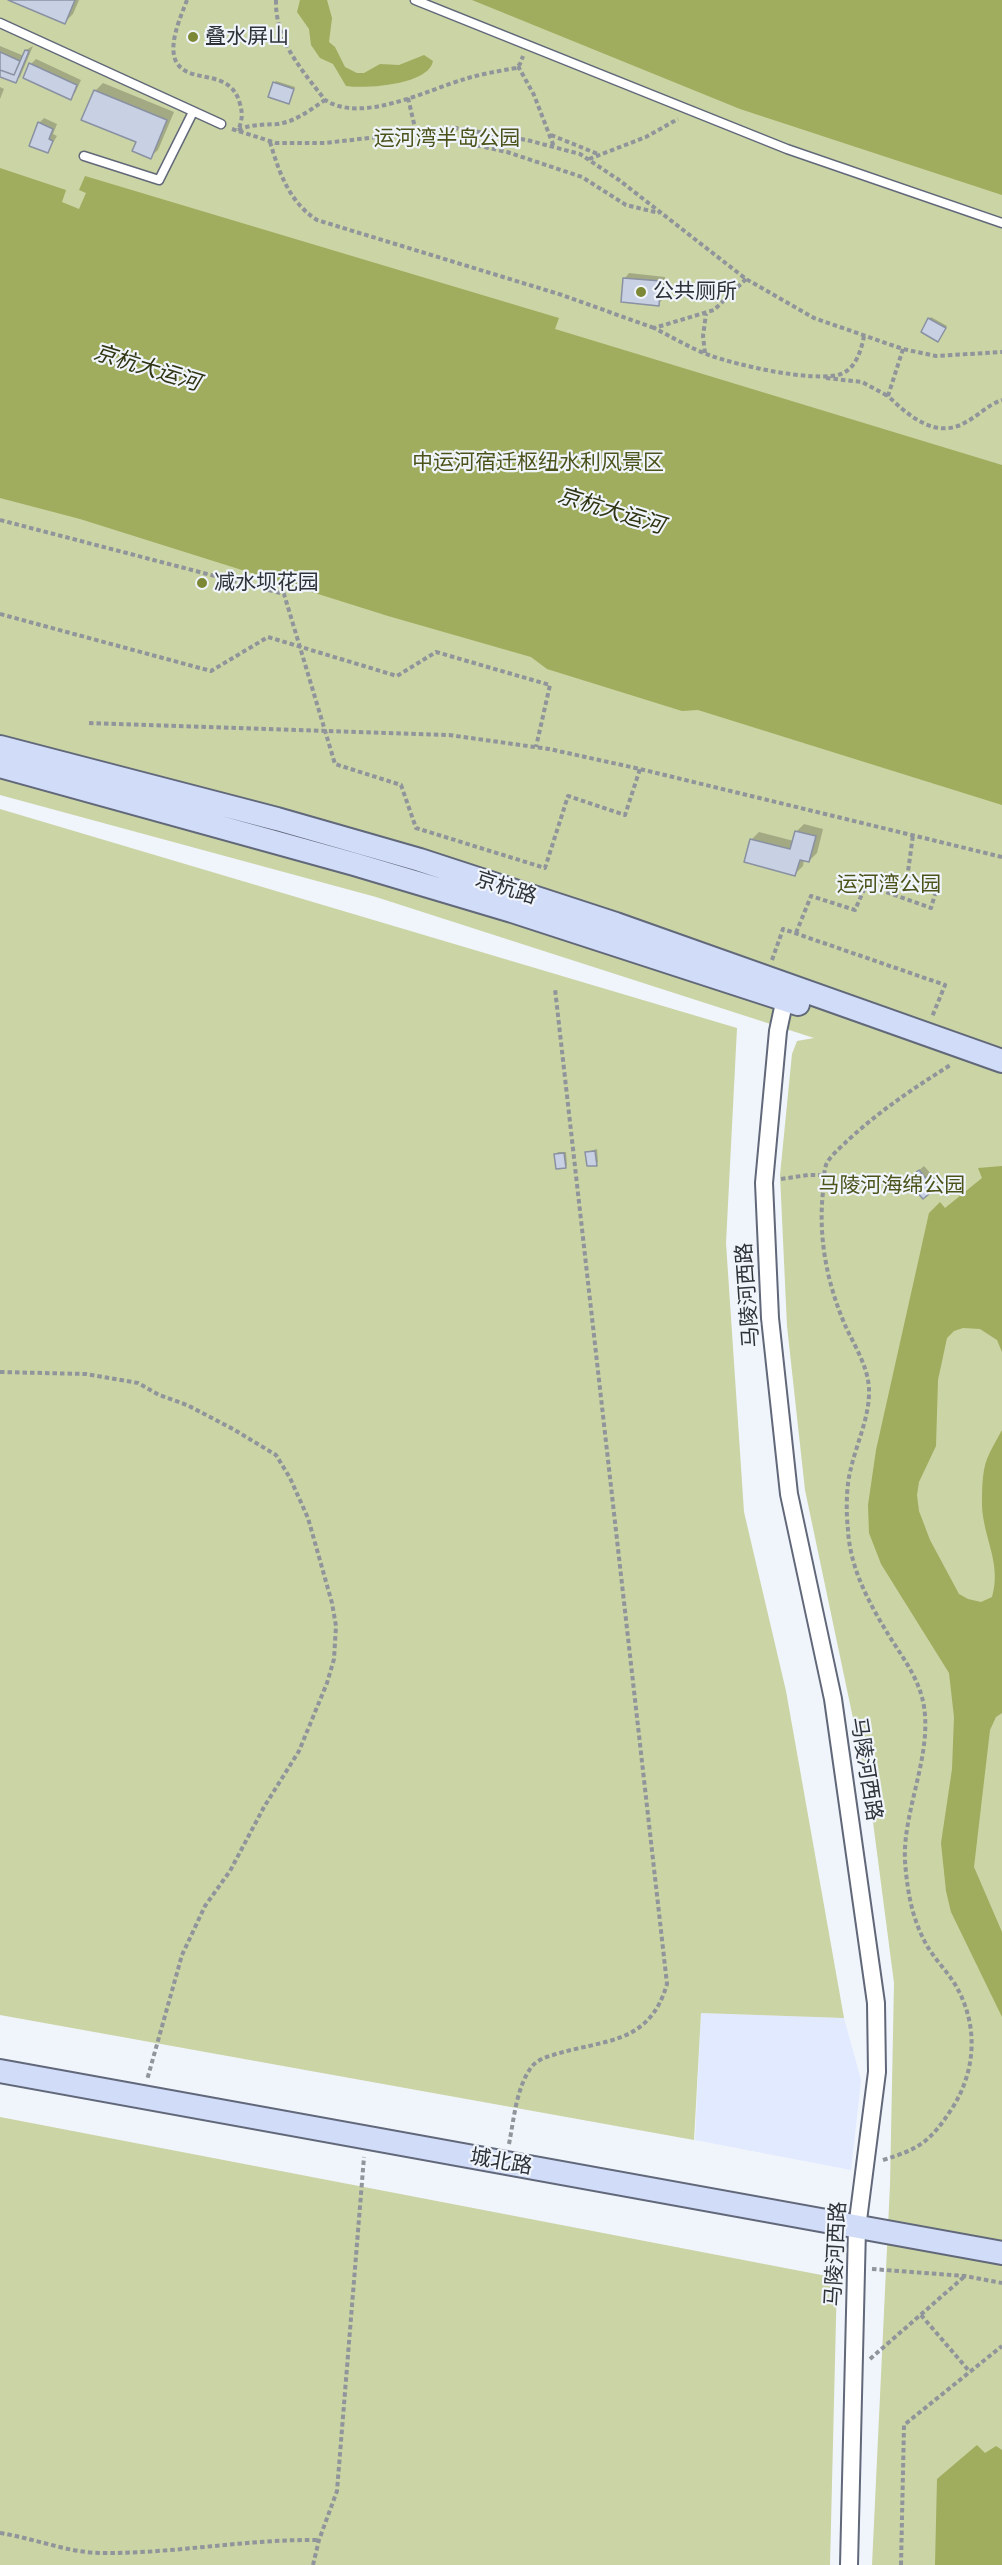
<!DOCTYPE html>
<html>
<head>
<meta charset="utf-8">
<style>
	body { margin:0 }
	canvas { display:block; background:#f0f4fb }
</style>
</head>
<body>
<canvas width="1002" height="2565"></canvas>
<script>
const context = document.querySelector('canvas').getContext('2d');
context.lineJoin = 'round';
function fill(path, color) {
  context.fillStyle = color;
  context.fill(path, 'evenodd');
}
function stroke(path, color, width, dash) {
  context.strokeStyle = color;
  context.lineWidth = width;
  context.lineCap = dash ? 'butt' : 'round';
  context.setLineDash(dash || []);
  context.stroke(path);
}
function drawText(font, color, halo, rows, align = 'center') {
  context.font = font + ' Mulish,"Noto Sans SC",sans-serif';
  context.lineWidth = 4.5;
  context.setLineDash([]);
  context.textBaseline = 'middle';
  context.strokeStyle = halo;
  context.fillStyle = color;
  for (const [text, x, y, turn = 0] of rows) {
    context.save();
    context.translate(x, y);
    context.rotate((+turn || 0) * Math.PI / 180);
    context.textAlign = isNaN(turn) ? turn : align;
    if (halo) context.strokeText(text, 0, 0);
    context.fillText(text, 0, 0);
    context.restore();
  }
}
fill(new Path2D(`
	M701 2013 844 2018 861 2080 851 2170 695 2140Z`), '#e1eaff');
fill(new Path2D(`
	M0 0H1002V2565H872L890 2185 894 1983 870 1799 805 1490 787 1326 780 1175 792 1054 797 1041 814 1038 376 897 0 795Z
	M0 809 737 1028 726 1243 744 1512 786 1691 844 2018 701 2013 694 2140 0 2015Z
	M0 2117 837 2278 830 2565H0Z`), '#cbd4a4');
fill(new Path2D(`
	M300 0H327L332 18 329 42 335 47 345 67 357 73H364L380 64 399 65 424 55 433 61C429 85 365 89 346 86L333 64 320 58 311 45 309 29 297 12Z
	M472 0H1002V195L740 109Z
	M0 168 66 190 62 202 79 209 86 193 79 190 85 176 559 318 555 329 1002 465V805L698 710 682 711 547 669 531 657 388 616 80 519 0 498Z
	M1002 1166V1352L997 1340 980 1329 963 1328 954 1331 947 1338 938 1380 936 1446 919 1482 917 1495 919 1511 930 1540 959 1594 968 1599 981 1602 992 1597C1002 1563 983 1538 982 1505 982 1492 982 1471 987 1459 991 1449 997 1439 1002 1430V1713L996 1717 990 1730 974 1867 1002 1932V2017L951 1912 946 1891 941 1843 952 1769 954 1717 949 1673 881 1564 869 1533 868 1505 876 1450 929 1213 940 1202 945 1208 982 1178 978 1168Z
	M977 2445 985 2453 996 2446 1002 2450V2565H935L937 2479Z`), '#a0ac5e');
fill(new Path2D(`
	M12 0H79L73 14 65 22Z
	M0 46 24 56 26 50 33 46 20 77 15 81 0 75Z
	M36 59 81 80 75 93 70 98 31 64Z
	M276 81 295 87 289 102 274 83Z
	M103 83 174 112 158 150 150 157 137 142 83 119 96 90Z
	M0 87 4 89 0 99Z
	M44 118 57 124 53 134 57 136 48 151 39 123Z
	M629 273 665 277 663 299 658 304 625 278Z
	M931 317 947 326 940 338 929 319Z
	M804 824 823 829 817 853 809 861 804 859 803 866 795 874 751 840 759 832 794 841 796 832Z
	M597 1149 598 1162 596 1164 587 1152Z
	M558 1152H566L567 1165 565 1167 556 1155Z
	M924 1166 939 1183 923 1197 913 1176Z`), '#0003');
const building = new Path2D(`
	M8 0H75L65 24Z
	M25 50 29 51 16 83 0 77V70L14 75Z
	M0 52 20 61 14 75 0 70Z
	M29 63 77 85 71 100 23 78Z
	M273 82 294 89 289 104 268 97Z
	M94 90 167 120 151 159 132 151 136 142 81 120Z
	M38 122 53 129 49 139 53 141 48 153 29 146Z
	M623 278 661 281 659 306 621 302Z
	M928 318 946 328 938 342 921 332Z
	M795 831 816 836 809 862 800 860 795 876 744 862 750 839 790 849Z
	M595 1151 597 1166H587L585 1152Z
	M564 1153 566 1168 556 1169 554 1154Z
	M919 1170 935 1189 923 1199 906 1180Z`);
fill(building, '#c8d0e3');
stroke(building, '#8991a2', 1.5);
const lane = new Path2D(`
	M415 0 787 149 1002 223
	M0 23 221 124
	M84 156 159 180 193 112`);
const street = new Path2D(`
	M787 989 778 1031 764 1183 770 1318 789 1494 833 1699 876 2003 877 2072 857 2228 849 2565`);
const secondary = new Path2D(`
	M0 747 277 819 420 860 616 924 1002 1061
	M0 766 354 864 512 911 798 1004
	M0 2071 1002 2253`);
stroke(lane, '#616879', 11);
stroke(street, '#616879', 20);
stroke(secondary, '#616879', 26);
stroke(new Path2D(`
	M187 0C181 16 169 42 175 59 186 87 230 65 240 104 243 114 242 121 238 131
	M276 0C275 41 302 70 325 100 362 124 427 90 465 79 481 74 499 71 516 68L520 64 523 56
	M518 66 534 95 554 147
	M408 98 416 132 507 152 582 177 626 205 659 213
	M232 129 276 143H325L455 128 527 140 580 154 619 180 746 279 814 318 903 349 936 356 1002 352
	M238 130C252 124 262 125 277 124 295 122 310 110 325 100
	M551 135 598 154
	M270 142C279 172 289 202 317 220L562 295 654 328
	M589 159 646 137 678 119
	M746 279 714 310 654 328C672 337 690 348 709 355 736 365 814 383 841 374 856 368 861 351 864 336
	M903 349 888 396C909 416 936 440 966 422 978 416 989 404 1002 400
	M705 353 703 336 706 314
	M826 378 862 382 888 396
	M0 520 284 594 335 764 401 785 416 828 545 868 568 796 625 815 640 769
	M0 614 211 671 268 637 397 676 436 652 550 685 536 747
	M89 723 449 735 549 749 640 769 1002 857
	M796 933 811 896 855 910 866 885 931 908 936 891 907 879 913 835
	M772 960 783 929 945 985 932 1017
	M781 1179 808 1175H825
	M0 1372 86 1374 138 1383 159 1395 187 1405 233 1429 276 1455 290 1478 308 1518 332 1603 336 1626 334 1659 327 1683 299 1751 264 1807 230 1871 205 1906 182 1955 147 2080
	M509 2144C514 2119 516 2090 530 2069 535 2061 545 2057 553 2055 603 2039 649 2046 667 1984L555 989
	M883 2160C919 2149 930 2142 951 2110 976 2072 979 2026 956 1986 946 1969 932 1957 924 1940 911 1915 907 1888 905 1861 902 1806 940 1742 919 1688 912 1669 899 1652 888 1634 869 1603 850 1568 848 1530 846 1512 846 1486 851 1468 857 1442 870 1416 869 1389 868 1366 854 1345 845 1325 826 1281 817 1232 824 1184 824 1179 824 1171 826 1165 829 1157 840 1148 846 1142 879 1111 914 1088 952 1064
	M872 2269 965 2276 1002 2283
	M921 2315 970 2372
	M870 2359 965 2276
	M0 2533C33 2538 66 2552 99 2553 173 2554 245 2539 319 2540
	M313 2565 319 2540 337 2491 364 2157
	M901 2565 904 2425 1002 2346`), '#90949b', 4, [4.5, 3]);
stroke(lane, '#fff', 8);
stroke(street, '#fff', 16);
stroke(secondary, '#d1dcf9', 22);
for (const [x, y, r, color] of [
	[193,37,6,"#7c8835"],
	[641,292,6,"#7c8835"],
	[202,583,6,"#7c8835"]
]) {
  const dot = new Path2D();
  dot.arc(x, y, r, 0, 2 * Math.PI);
  context.fillStyle = color;
  context.fill(dot);
  stroke(dot, '#f0f4fb', 2);
}
drawText('21px', '#2e3239', '#f0f4fb', [
	["叠水屏山",205,37],
	["公共厕所",653,292],
	["减水坝花园",214,583]
], 'left');
drawText('21px', '#4c531a', '#f0f4fb', [
	["运河湾半岛公园",447,139],
	["中运河宿迁枢纽水利风景区",538,463],
	["运河湾公园",889,885],
	["马陵河海绵公园",892,1186]
]);
drawText('21px', '#2e3239', '#f0f4fb', [
	["京杭路",506,888,18],
	["马陵河西路",748,1295,-94],
	["马陵河西路",866,1769,81],
	["城北路",501,2162,10],
	["马陵河西路",836,2254,-87]
]);
drawText('italic 22px', '#303513', '#f0f4fb', [
	["京杭大运河",147,368,17],
	["京杭大运河",611,511,17]
]);
</script>
</body>
</html>
